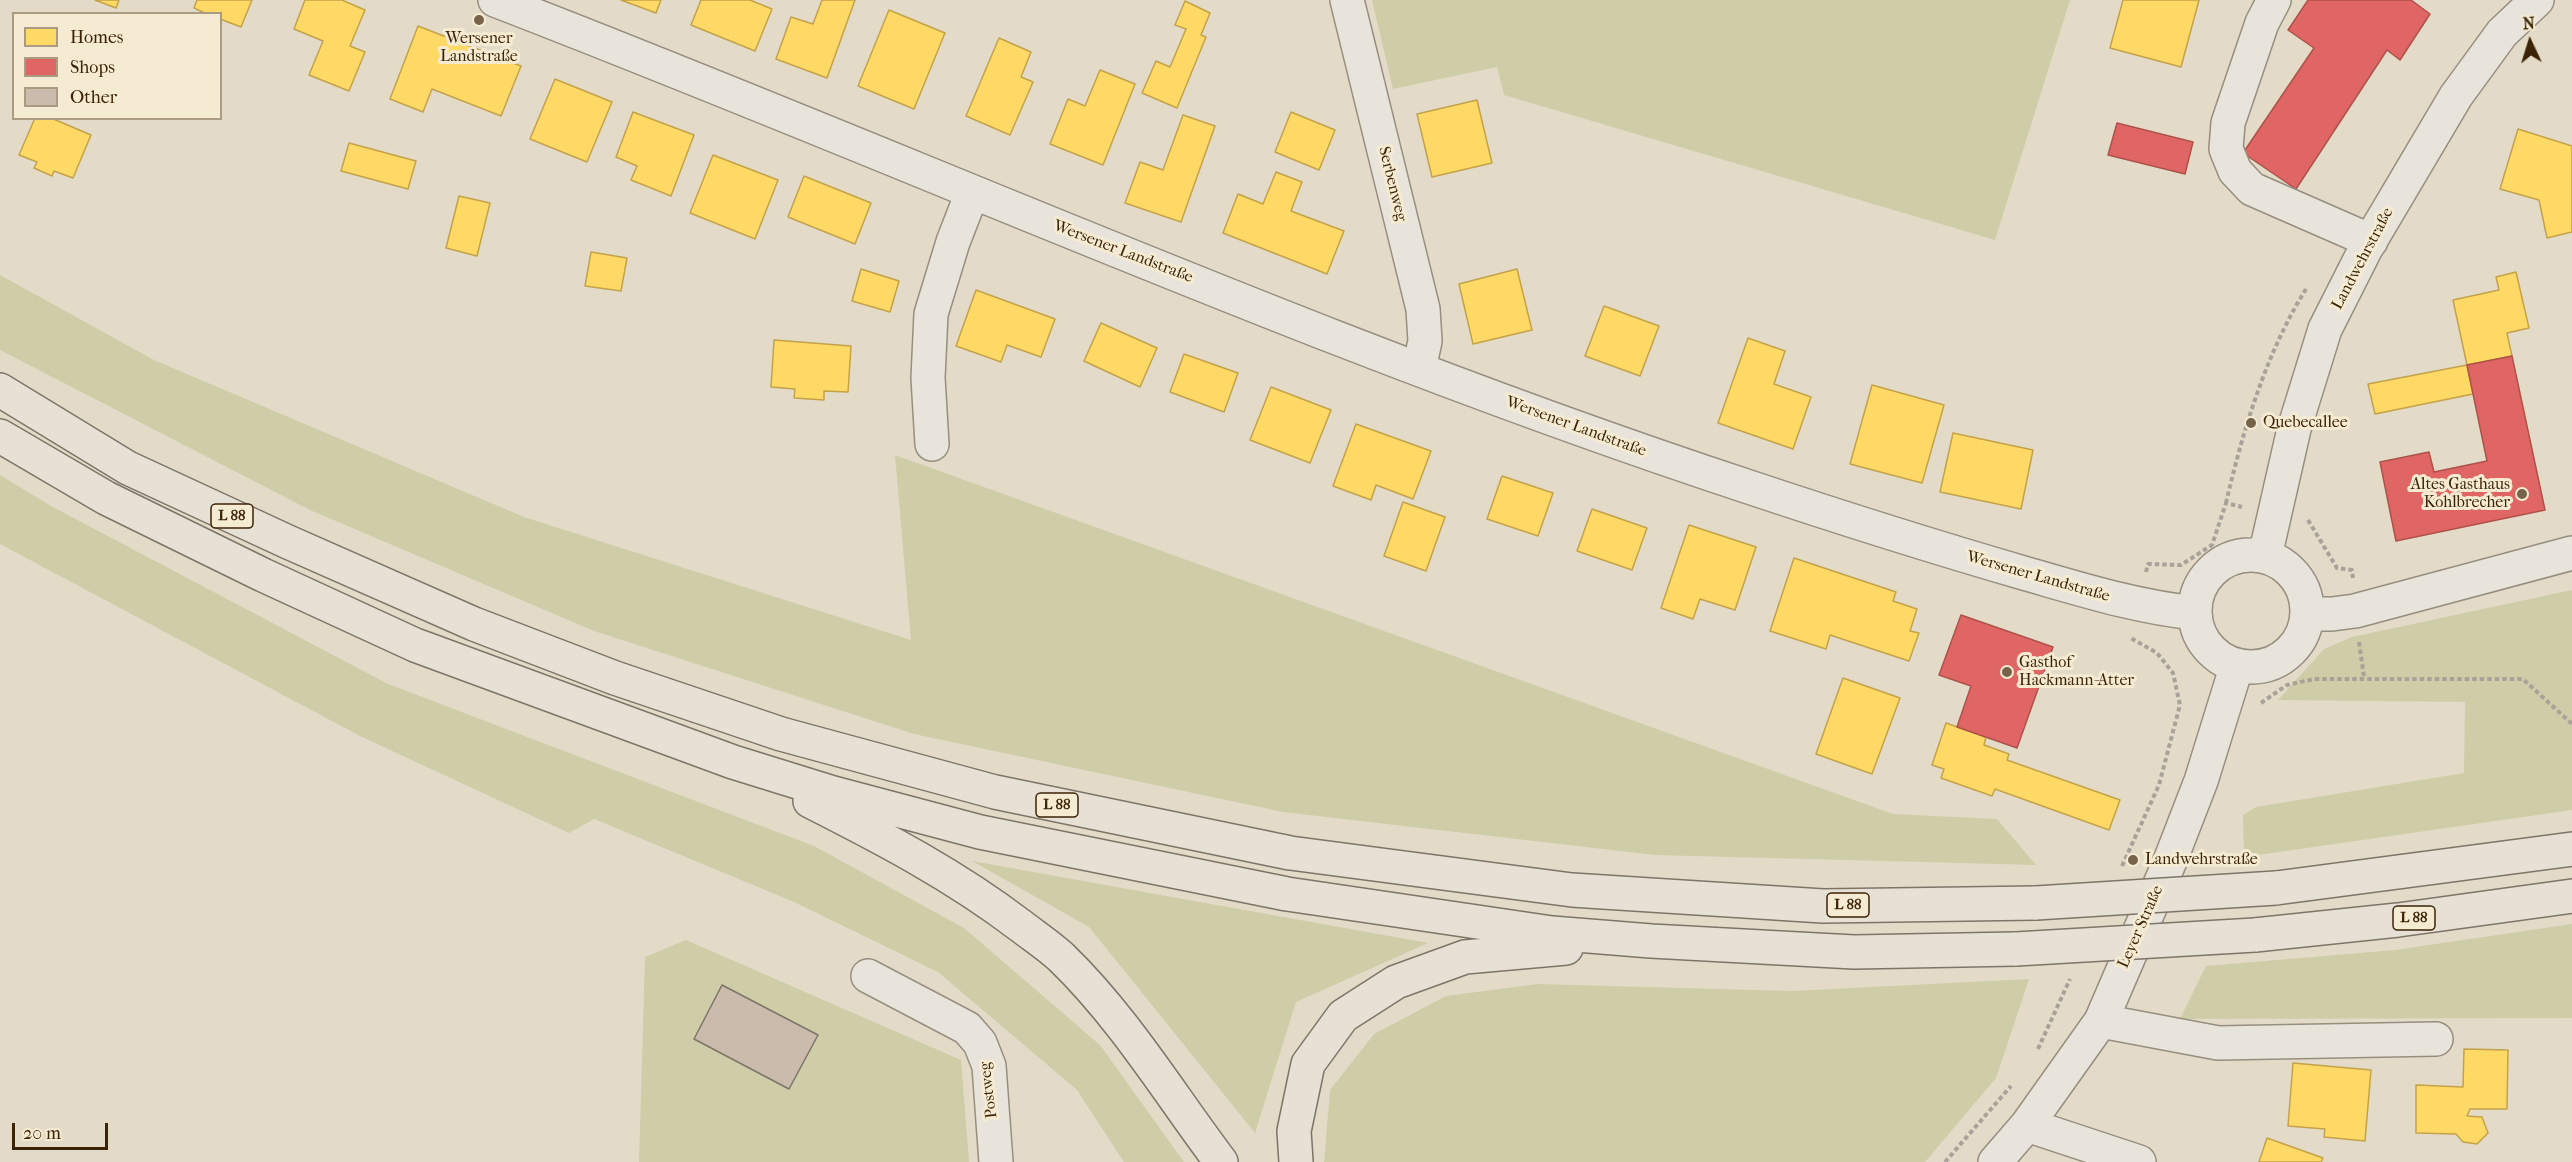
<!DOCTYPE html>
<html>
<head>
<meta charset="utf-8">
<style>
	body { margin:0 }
	#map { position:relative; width:2572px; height:1162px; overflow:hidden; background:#e3dbc8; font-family:"IM FELL French Canon",serif }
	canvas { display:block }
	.legend { position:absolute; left:12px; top:12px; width:210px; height:108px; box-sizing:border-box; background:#f5ebd3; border:2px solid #ab9b81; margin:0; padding:8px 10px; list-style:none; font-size:18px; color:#3b2305 }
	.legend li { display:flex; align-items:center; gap:12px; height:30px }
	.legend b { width:30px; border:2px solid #ab9b81 }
	.north { position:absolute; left:2500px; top:12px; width:60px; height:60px; -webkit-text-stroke:4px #f5ebd3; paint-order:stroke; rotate:356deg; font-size:16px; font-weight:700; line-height:24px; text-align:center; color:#3b2305 }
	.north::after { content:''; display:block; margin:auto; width:21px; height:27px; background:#3b2305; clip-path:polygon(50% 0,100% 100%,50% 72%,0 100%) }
	.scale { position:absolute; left:12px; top:1123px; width:96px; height:27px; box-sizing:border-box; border:3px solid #3b2305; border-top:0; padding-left:8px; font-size:18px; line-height:21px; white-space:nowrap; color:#3b2305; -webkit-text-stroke:4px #f5ebd3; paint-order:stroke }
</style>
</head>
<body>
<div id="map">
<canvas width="2572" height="1162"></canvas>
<ul class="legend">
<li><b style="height:16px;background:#ffd966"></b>Homes</li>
<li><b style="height:16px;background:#e06666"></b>Shops</li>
<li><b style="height:16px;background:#cabbac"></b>Other</li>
</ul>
<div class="north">N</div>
<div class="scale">20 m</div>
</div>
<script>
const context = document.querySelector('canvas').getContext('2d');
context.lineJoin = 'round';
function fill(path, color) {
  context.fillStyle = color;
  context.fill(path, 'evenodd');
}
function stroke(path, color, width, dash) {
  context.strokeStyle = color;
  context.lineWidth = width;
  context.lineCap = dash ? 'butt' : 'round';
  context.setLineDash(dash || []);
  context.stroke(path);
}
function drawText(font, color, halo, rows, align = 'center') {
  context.font = font + ' "IM FELL French Canon",serif';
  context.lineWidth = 6;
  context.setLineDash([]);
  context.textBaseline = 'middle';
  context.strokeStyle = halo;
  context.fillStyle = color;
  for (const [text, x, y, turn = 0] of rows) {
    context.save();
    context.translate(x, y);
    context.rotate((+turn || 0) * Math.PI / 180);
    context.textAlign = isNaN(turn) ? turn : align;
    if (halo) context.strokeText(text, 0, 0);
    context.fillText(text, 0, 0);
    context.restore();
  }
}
fill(new Path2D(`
	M1372 0H2070L1995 240 1504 95 1497 67 1393 89Z
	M0 275 154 360 524 517 911 640 895 455 1893 814 1997 819 2036 865 1655 855 1283 812 914 734 594 631 310 510 0 350Z
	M0 475 51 506 388 684 814 846 964 928 1100 1045 1184 1162H1124L1077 1090 938 972 794 902 594 819 569 833 360 736 0 544Z
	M2572 590V810L2244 857 2243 815 2256 807 2464 773 2465 702 2278 700 2324 649 2352 637Z
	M972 861 1428 943 1296 1002 1255 1133 1089 927Z
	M2572 924V1018L2180 1019 2206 966 2395 950Z
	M686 940 961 1060 969 1162H639L645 957Z
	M2029 979 1996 1078 1925 1162H1324L1330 1090 1374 1034 1446 996 1538 984 1792 991Z`), '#cecda8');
const homes = new Path2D(`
	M95 0H119L116 8Z
	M197 0H252L241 27 220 19V14H207L194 8Z
	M305 0H342L365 10 350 46 365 52 349 91 309 75 323 41 294 29Z
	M621 0H661L656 13Z
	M701 0H750L772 9 755 51 691 25Z
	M822 0H855L827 78 776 59 791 17 813 24Z
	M2123 0H2199L2181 67 2110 48Z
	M1185 1 1210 13 1201 35 1206 37 1177 108 1142 93 1156 61 1170 67 1186 29 1175 25Z
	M889 10 945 33 914 109 858 86Z
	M418 26 521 66 501 116 432 89 423 112 390 99Z
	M999 38 1031 52 1021 77 1033 82 1010 135 966 116Z
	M1100 70 1135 84 1103 165 1050 144 1068 99 1085 106Z
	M555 79 612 102 587 162 530 139Z
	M1477 100 1492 163 1432 177 1417 114Z
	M633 112 694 135 671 196 631 180 637 166 616 157Z
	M1291 112 1335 130 1319 170 1275 152Z
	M1183 115 1215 126 1181 222 1125 203 1140 162 1163 170Z
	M35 118H51L91 135 73 178 54 171 52 176 34 168 37 162 19 155Z
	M2518 129 2572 146V232L2547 238 2539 200 2500 189Z
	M349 143 416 161 408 189 341 171Z
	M713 155 778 180 755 239 690 213Z
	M1276 172 1302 182 1291 211 1344 231 1327 274 1223 233 1238 194 1263 204Z
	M804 176 871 203 855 244 788 217Z
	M459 196 490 203 477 256 446 248Z
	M591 252 627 258 621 291 585 286Z
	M861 269 899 281 890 312 852 301Z
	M1517 269 1532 330 1473 344 1459 284Z
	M2516 272 2529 328 2507 333 2512 356 2467 365 2453 300 2499 290 2496 277Z
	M976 290 1055 319 1041 357 1007 345 1001 362 956 346Z
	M1604 306 1659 326 1640 376 1585 356Z
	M1101 323 1157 348 1140 387 1084 361Z
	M1748 338 1785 351 1774 384 1811 397 1793 449 1718 423Z
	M774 340 851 346 848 392 824 391V400L794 398 795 389 771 387Z
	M1184 354 1238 373 1224 412 1170 392Z
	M2467 365 2473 394 2375 414 2368 384Z
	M1872 385 1944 405 1922 483 1850 464Z
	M1271 387 1331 410 1310 463 1250 440Z
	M1356 424 1431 451 1413 499 1376 485 1371 500 1333 486Z
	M1953 433 2033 450 2021 509 1940 492Z
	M1502 476 1553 493 1538 536 1487 519Z
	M1403 502 1445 517 1426 571 1384 556Z
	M1592 509 1647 528 1632 570 1577 551Z
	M1689 525 1756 547 1735 610 1700 599 1693 619 1661 608Z
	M1794 558 1896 592 1893 601 1917 609 1910 631 1919 633 1909 661 1830 635 1826 649 1770 631Z
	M1843 678 1900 698 1872 774 1816 754Z
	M1946 723 1986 737 1984 745 2009 754 2007 760 2120 800 2109 830 1995 789 1992 796 1941 778 1944 769 1932 765Z
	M2464 1049 2508 1050 2507 1109H2470L2467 1116 2482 1117 2488 1133 2477 1144 2463 1142 2456 1134 2416 1133V1085L2463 1087Z
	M2293 1063 2371 1070 2365 1141 2324 1137 2325 1129 2288 1126Z
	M2267 1138 2323 1158 2321 1162H2259Z`);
fill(homes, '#ffd966');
stroke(homes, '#c4a249', 1.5);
const shops = new Path2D(`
	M2308 0H2411L2430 14 2400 60 2387 50 2296 189 2243 153 2314 48 2288 30Z
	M2117 123 2193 142 2185 174 2108 155Z
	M2512 356 2545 510 2396 541 2380 462 2429 452 2434 472 2487 461 2467 365Z
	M1961 615 2053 647 2017 748 1957 727 1971 686 1939 675Z`);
fill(shops, '#e06666');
stroke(shops, '#ae5249', 1.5);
const building = new Path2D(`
	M722 985 818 1035 789 1089 694 1039Z`);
fill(building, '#cabbac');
stroke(building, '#7d7567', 1.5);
const minor = new Path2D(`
	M495 0C913 161 1323 347 1749 487 1842 518 1934 547 2027 574 2083 590 2137 607 2195 613
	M1347 0 1423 309 1425 341 1419 369
	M2274 0 2262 23 2228 123 2226 149 2235 171 2252 189 2371 241
	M932 444 928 378 931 314 953 242 972 193
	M2195 611a56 56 0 1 1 112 0a56 56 0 1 1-112 0Z
	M2265 556 2294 429 2325 329 2366 248 2456 96 2502 33 2537 0
	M2308 614H2332L2355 611 2572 553
	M868 976 967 1028 980 1043 989 1066 996 1162
	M2101 1021 2218 1043 2436 1039
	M2027 1125 2139 1162
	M1995 1162 2027 1125 2101 1021 2170 861 2201 781 2237 665`);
const highway = new Path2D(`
	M0 390 128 468 288 542 474 624 615 678 781 734 995 792 1290 853 1572 890 1823 906 2036 903
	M0 436 106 498 263 575 415 645 733 762 833 793 980 832 1287 894 1552 933 1651 941 1854 952 2016 949
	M810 801C885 839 954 875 1021 926 1034 936 1049 946 1061 957 1124 1018 1169 1093 1221 1162
	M2276 888 2572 849
	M2255 935 2398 920 2572 896
	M1296 1162 1294 1131 1308 1064 1343 1016 1396 982 1465 957 1566 948`);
stroke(minor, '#968e7f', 36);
stroke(highway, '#7d7567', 36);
stroke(new Path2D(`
	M2226 503C2243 430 2266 353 2306 289
	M2308 520 2337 568 2352 570 2353 578
	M2146 572 2148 564 2181 565 2212 545 2226 503 2242 507
	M2359 642 2364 677
	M2261 703 2287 685 2314 679H2523L2572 724
	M2122 866 2159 785 2180 705 2173 673 2157 653 2129 637
	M2038 1049 2070 979
	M1945 1162 2011 1086`), '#a8a298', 4, [4.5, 3]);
stroke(minor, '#e9e4db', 33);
stroke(highway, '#e6e0d5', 33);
const highwayBridge = new Path2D(`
	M2036 903 2276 888
	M2016 949 2255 935`);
stroke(highwayBridge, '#7d7567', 36, []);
stroke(highwayBridge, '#e6e0d5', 33);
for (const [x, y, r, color] of [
	[479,20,6,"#766349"],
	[2251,423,6,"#766349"],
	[2522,494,6,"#766349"],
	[2007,672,6,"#766349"],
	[2133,860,6,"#766349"]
]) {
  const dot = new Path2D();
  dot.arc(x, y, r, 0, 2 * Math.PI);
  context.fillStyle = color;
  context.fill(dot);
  stroke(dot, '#f5ebd3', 2);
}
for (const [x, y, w] of [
	[232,516,42],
	[1057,805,42],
	[1848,905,42],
	[2414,918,42]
]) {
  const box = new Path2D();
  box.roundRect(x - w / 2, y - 12, w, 24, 4.5);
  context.fillStyle = '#f5ebd3';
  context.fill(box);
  stroke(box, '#3b2305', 1.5);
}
drawText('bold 15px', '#3b2305', null, [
	["L 88",232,516],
	["L 88",1057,805],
	["L 88",1848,905],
	["L 88",2414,918]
]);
drawText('16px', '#3b2305', '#f5ebd3', [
	["Wersener",479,39,"center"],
	["Landstraße",479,57,"center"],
	["Quebecallee",2263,423],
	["Altes Gasthaus",2510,485,"right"],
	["Kohlbrecher",2510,503,"right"],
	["Gasthof",2019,663],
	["Hackmann-Atter",2019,681],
	["Landwehrstraße",2145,860]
], 'left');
drawText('16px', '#3b2305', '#f5ebd3', [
	["Serbenweg",1392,184,76],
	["Wersener Landstraße",1123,252,21],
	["Landwehrstraße",2363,259,-62],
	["Wersener Landstraße",1576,427,20],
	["Wersener Landstraße",2038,577,16],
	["Leyer Straße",2141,927,-66],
	["Postweg",989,1090,-97]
]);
</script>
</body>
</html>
